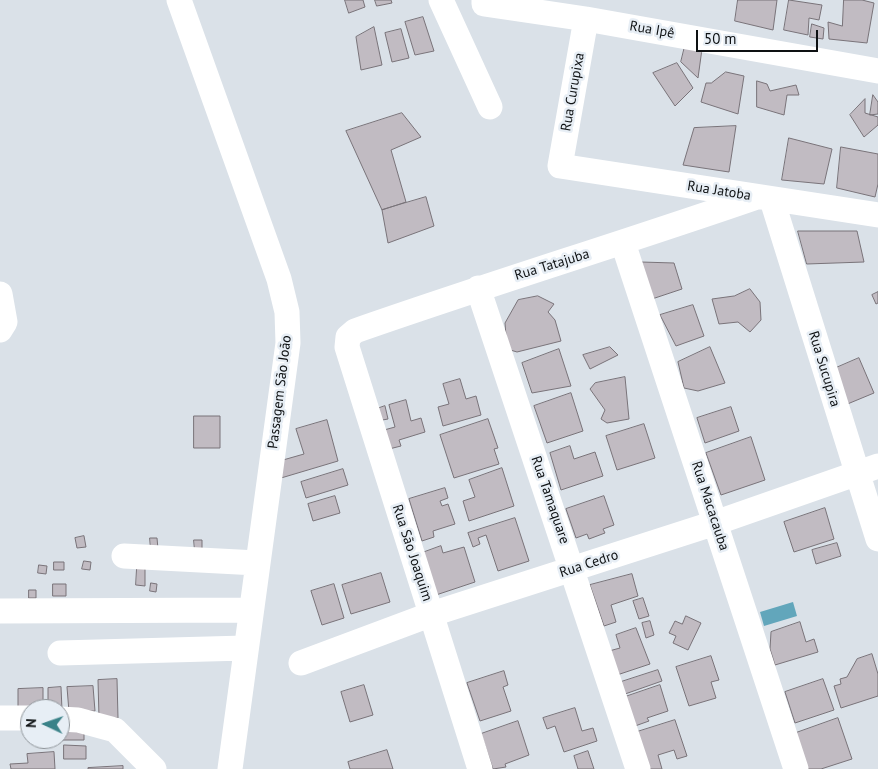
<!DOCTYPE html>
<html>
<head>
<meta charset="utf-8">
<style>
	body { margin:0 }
	#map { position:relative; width:878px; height:769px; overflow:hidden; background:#dae1e8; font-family:"PT Sans",sans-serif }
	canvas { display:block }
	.north { position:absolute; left:20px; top:699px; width:50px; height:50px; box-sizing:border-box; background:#e7eef5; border:1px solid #90969b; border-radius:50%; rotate:273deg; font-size:14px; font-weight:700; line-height:20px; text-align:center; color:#0e1113 }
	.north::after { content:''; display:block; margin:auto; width:18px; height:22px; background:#3a8288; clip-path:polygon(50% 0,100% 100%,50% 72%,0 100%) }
	.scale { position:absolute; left:696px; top:30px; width:122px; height:22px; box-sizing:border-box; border:2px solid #0e1113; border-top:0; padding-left:6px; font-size:15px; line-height:18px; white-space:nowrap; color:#0e1113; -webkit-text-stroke:4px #e7eef5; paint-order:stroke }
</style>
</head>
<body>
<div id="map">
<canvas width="878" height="769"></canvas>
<div class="north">N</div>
<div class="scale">50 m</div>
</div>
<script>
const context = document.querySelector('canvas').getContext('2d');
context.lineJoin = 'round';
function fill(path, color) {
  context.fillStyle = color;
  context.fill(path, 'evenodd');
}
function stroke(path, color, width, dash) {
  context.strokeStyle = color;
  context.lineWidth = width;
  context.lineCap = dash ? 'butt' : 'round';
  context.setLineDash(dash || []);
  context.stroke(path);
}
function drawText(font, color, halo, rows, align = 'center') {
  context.font = font + ' "PT Sans",sans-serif';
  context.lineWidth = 5;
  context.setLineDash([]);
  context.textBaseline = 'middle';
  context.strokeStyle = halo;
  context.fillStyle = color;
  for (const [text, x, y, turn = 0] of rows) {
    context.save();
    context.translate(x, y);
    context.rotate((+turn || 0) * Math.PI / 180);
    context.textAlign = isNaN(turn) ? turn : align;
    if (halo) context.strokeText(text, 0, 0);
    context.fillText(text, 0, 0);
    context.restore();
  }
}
fill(new Path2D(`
	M793 602 797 616 764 626 760 612Z`), '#62a6bb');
const building = new Path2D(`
	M345 0H363L365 7 349 13Z
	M375 0H391L392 3 377 6Z
	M738 0H777L773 30 735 21Z
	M789 0 822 5 819 20 809 18 808 35 784 30Z
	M844 0H862L874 3 867 43 829 39 828 22 842 26Z
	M423 17 434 51 415 55 405 22Z
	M812 24 824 28 823 39 810 37Z
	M374 27 382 65 361 70 356 37Z
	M401 29 409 58 392 62 385 33Z
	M685 46 702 49 698 78 681 62Z
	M677 63 693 88 675 106 653 73Z
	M726 72 744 76 738 114 701 102 706 83H711Z
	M757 81 767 84 770 91 796 85 799 95H787L784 115 757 107Z
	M873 95 878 102V114L870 115Z
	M865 99V113L878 117V125L864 137 850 115Z
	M402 113 421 137 391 150 406 202 382 210 346 131Z
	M736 126 729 172 683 165 694 128Z
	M789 138 832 149 824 184 782 180Z
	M841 147 878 154V184L875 197 837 188Z
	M426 197 434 226 388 243 382 210Z
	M798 231H857L864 262 807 264Z
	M641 262 674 263 682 289 652 299Z
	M750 289 760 302 761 320 750 332 738 322 719 324 712 299 734 296Z
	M878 292V303L876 304 872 295Z
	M538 296 554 304 548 312 555 320 561 341 517 352 507 349 505 323 518 300Z
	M693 305 704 336 676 346 660 315Z
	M610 347 618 355 590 369 583 355Z
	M710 347 725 383 698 391 684 388 678 362Z
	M559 349 571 386 532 393 522 363Z
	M859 358 874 393 845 405 829 371Z
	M625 377 629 419 607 423 601 419 605 410 590 389 595 383Z
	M460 379 466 399 476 396 481 415 443 426 438 407 449 404 443 384Z
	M571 393 583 431 547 443 534 406Z
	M406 400 411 421 421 418 425 432 399 440 401 446 389 449 384 430 395 427 389 405Z
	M385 406 388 419 377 421 374 410Z
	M731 407 739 431 705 443 697 418Z
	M194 416H220V448H194Z
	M488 419 498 448 494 449 499 464 454 478 440 435Z
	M327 420 338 461 281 478 276 462 304 454 296 429Z
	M644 424 655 458 617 470 606 436Z
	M751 437 765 480 721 495 706 453Z
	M570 446 574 459 595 452 603 476 561 490 550 453Z
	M502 468 514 506 469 521 463 501 475 497 469 480Z
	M343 469 348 485 306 498 301 482Z
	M445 488 448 498 440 501 442 506 448 504 455 524 433 531 434 537 422 541 409 499Z
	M335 496 340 513 313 521 308 504Z
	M604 496 614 525 603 529 605 533 589 539 587 534 576 538 566 509Z
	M825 508 834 539 794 552 784 522Z
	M515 518 529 561 498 571 486 535 478 538 480 544 473 547 468 533Z
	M84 536 86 547 77 548 75 538Z
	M150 538H157L158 549 151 550Z
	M194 540H202V551H195Z
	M837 543 841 556 816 564 812 550Z
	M441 546 443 553 464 547 475 582 436 595 422 553Z
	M84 561 91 562 90 570 82 569Z
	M54 562H64V570H54Z
	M39 565 47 566 46 574 38 573Z
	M137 568H145V586L136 585Z
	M381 573 390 602 351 614 342 585Z
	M632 574 638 596 611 605 616 622 604 626 590 585Z
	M151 583 157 584 156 592 150 591Z
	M53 584H66V596H53Z
	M334 584 344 618 322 625 311 591Z
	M29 590H36V598H29Z
	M643 598 649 616 639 619 633 601Z
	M686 616 701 623 688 650 673 643 676 636 669 633 675 621 682 624Z
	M650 621 654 635 646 638 642 623Z
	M800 622 806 642 814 639 818 652 775 665 770 649 771 632Z
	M636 628 650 664 617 675 609 651 620 648 616 635Z
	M872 654 878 674V696L841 708 834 686 841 684 840 679 847 677 857 659Z
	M711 656 719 680 711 682 716 698 689 706 676 667Z
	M658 670 662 681 625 694 621 682Z
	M504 671 508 685 503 687 511 711 480 721 467 683Z
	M117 679 118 718H99L98 680Z
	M823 679 834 710 795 723 785 692Z
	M364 685 373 715 350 722 341 692Z
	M660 685 668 711 647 718 649 721 635 726 625 697Z
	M93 686 95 711 69 712 67 687Z
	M61 687 62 710 48 709V688Z
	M43 688V709L18 711V689Z
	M575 708 582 731 593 728 597 741 564 752 555 726 547 729 543 718Z
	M838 718 852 759 821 769H808L796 733Z
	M675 720 687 756 677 759 674 750 658 755 662 769H648L637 732Z
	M518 721 529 755 505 764 506 767 493 769 481 734Z
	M61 728H84V740H61Z
	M64 745 86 746V759H64Z
	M387 750 393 769H350L348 762Z
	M588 751 594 769H578L574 756Z
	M54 752 55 769H11L10 764 28 763 27 754Z
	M123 766V769H88V768Z`);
fill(building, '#c1bbc2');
stroke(building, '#797379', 1);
stroke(new Path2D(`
	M179 0 279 279 287 312 288 343 230 769
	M441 0 490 107
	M484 0V4L586 19 878 71
	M586 19 560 166 878 215
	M772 200 878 539
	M623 243 796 769
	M478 288 638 769
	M0 294 5 322 0 330
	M124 556 257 563
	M0 611 250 610
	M60 653 245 648
	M301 663 432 614 715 523 878 466
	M0 718H30
	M60 719 78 720 115 730 154 769
	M480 769 347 347 348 337 355 331C489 284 624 243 757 197`), '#fff', 25);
drawText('14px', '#0e1113', '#e7eef5', [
	["Rua Ipê",652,30,10],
	["Rua Curupixa",573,92,-80],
	["Rua Jatoba",719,191,9],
	["Rua Tatajuba",552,265,-17],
	["Rua Sucupira",824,369,73],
	["Passagem São João",280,392,-83],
	["Rua Tamaquare",550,500,71],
	["Rua Macacauba",710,506,72],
	["Rua São Joaquim",412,553,72],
	["Rua Cedro",589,564,-18]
]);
</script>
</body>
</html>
